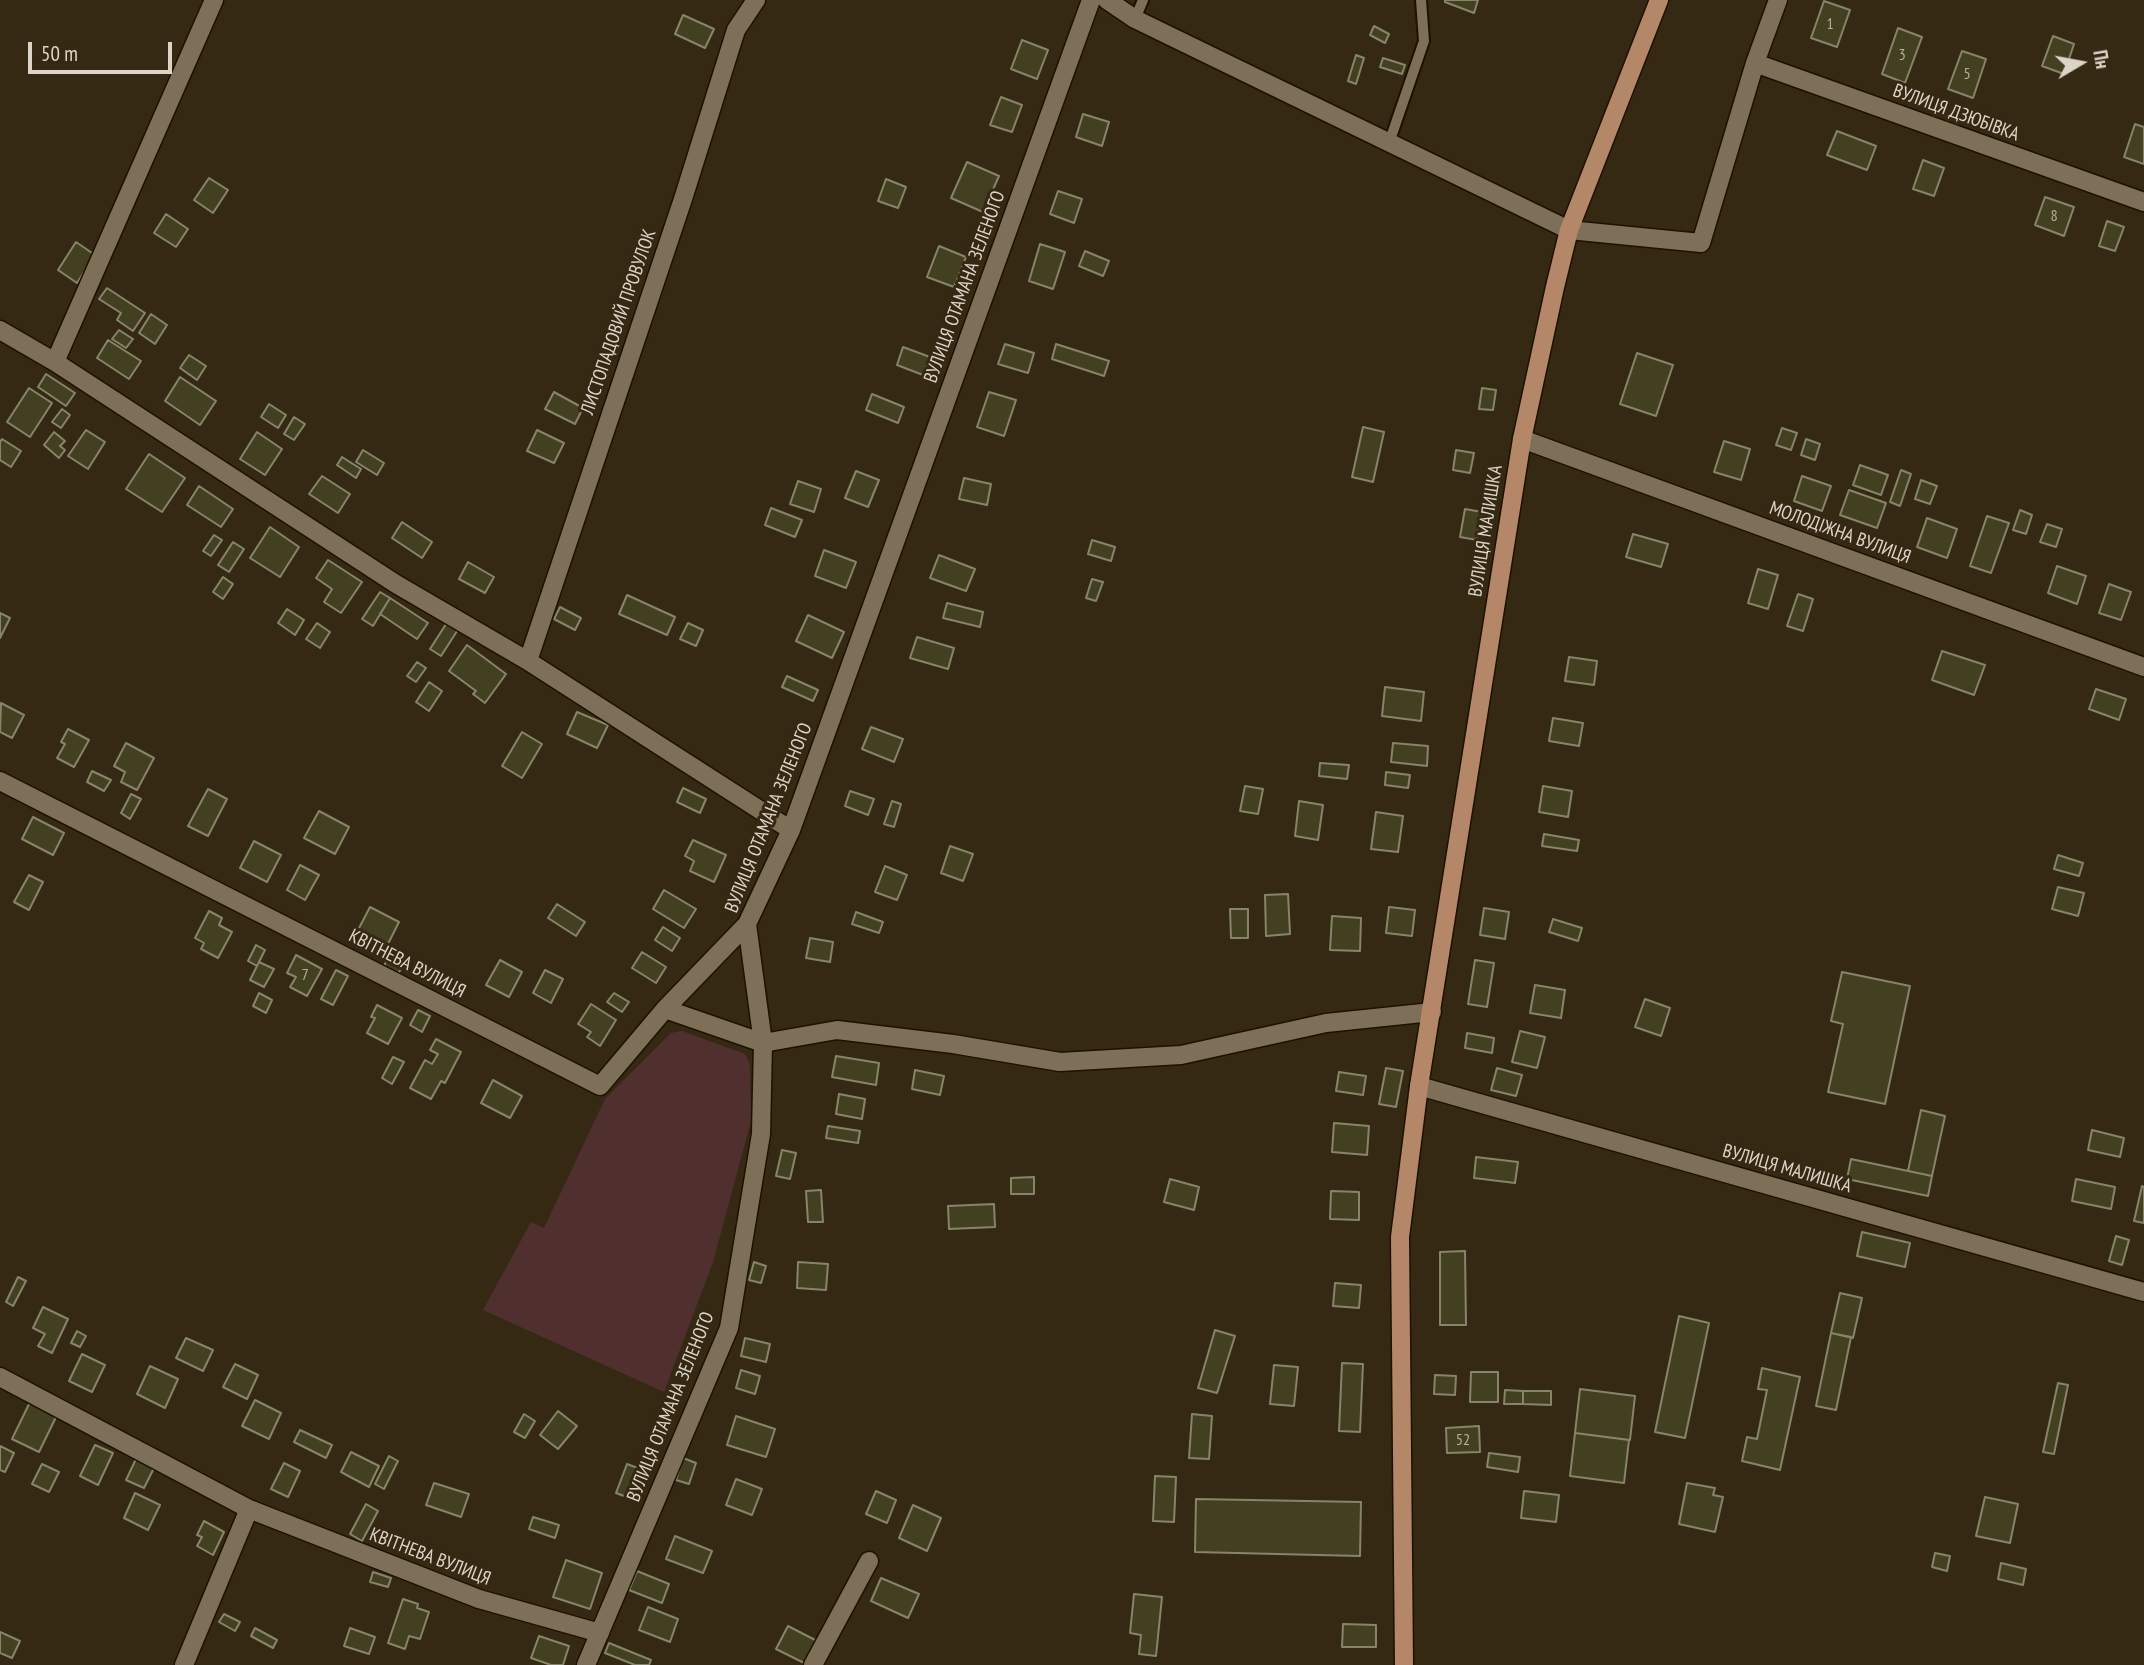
<!DOCTYPE html>
<html>
<head>
<meta charset="utf-8">
<style>
	body { margin:0 }
	#map { position:relative; width:2144px; height:1665px; overflow:hidden; background:#362914; font-family:"PT Sans Narrow",sans-serif }
	canvas { display:block }
	.north { position:absolute; left:2046px; top:28px; width:70px; height:70px; -webkit-text-stroke:5px #362914; paint-order:stroke; rotate:80deg; font-size:19px; font-weight:700; line-height:28px; text-align:center; color:#ddd4c8 }
	.north::after { content:''; display:block; margin:auto; width:24px; height:32px; background:#ddd4c8; clip-path:polygon(50% 0,100% 100%,50% 72%,0 100%) }
	.scale { position:absolute; left:28px; top:42px; width:144px; height:32px; box-sizing:border-box; border:4px solid #ddd4c8; border-top:0; padding-left:9px; font-size:21px; line-height:24px; white-space:nowrap; color:#ddd4c8; -webkit-text-stroke:5px #362914; paint-order:stroke }
</style>
</head>
<body>
<div id="map">
<canvas width="2144" height="1665"></canvas>
<div class="north">Пн</div>
<div class="scale">50 m</div>
</div>
<script>
const context = document.querySelector('canvas').getContext('2d');
context.lineJoin = 'round';
function fill(path, color) {
  context.fillStyle = color;
  context.fill(path, 'evenodd');
}
function stroke(path, color, width, dash) {
  context.strokeStyle = color;
  context.lineWidth = width;
  context.lineCap = dash ? 'butt' : 'round';
  context.setLineDash(dash || []);
  context.stroke(path);
}
function drawText(font, color, halo, rows, align = 'center') {
  context.font = font + ' "PT Sans Narrow",sans-serif';
  context.lineWidth = 6;
  context.setLineDash([]);
  context.textBaseline = 'middle';
  context.strokeStyle = halo;
  context.fillStyle = color;
  for (const [text, x, y, turn = 0] of rows) {
    context.save();
    context.translate(x, y);
    context.rotate((+turn || 0) * Math.PI / 180);
    context.textAlign = isNaN(turn) ? turn : align;
    if (halo) context.strokeText(text, 0, 0);
    context.fillText(text, 0, 0);
    context.restore();
  }
}
fill(new Path2D(`
	M682 1031 745 1054 750 1065 751 1121 713 1262 664 1392 483 1310 531 1222 544 1228 605 1099 671 1033Z`), '#50302e');
const building = new Path2D(`
	M1445 0H1478L1474 13 1445 2Z
	M1824 1 1850 10 1837 47 1811 38Z
	M683 15 714 29 705 48 675 34Z
	M1374 26 1389 34 1385 43 1370 35Z
	M1898 28 1922 37 1905 83 1882 74Z
	M2053 36 2074 44 2064 74 2042 66Z
	M1022 40 1048 50 1037 79 1011 69Z
	M1962 51 1986 59 1973 98 1948 89Z
	M1356 55 1364 58 1356 84 1348 81Z
	M1383 58 1405 65 1402 74 1380 67Z
	M1001 97 1022 105 1012 132 990 125Z
	M1083 114 1109 122 1102 146 1076 137Z
	M2135 124 2144 127V164L2124 157Z
	M1837 131 1876 146 1867 170 1827 155Z
	M1923 160 1944 168 1934 196 1913 189Z
	M967 162 999 176 983 212 951 198Z
	M209 178 228 190 213 213 194 200Z
	M886 179 906 187 898 208 878 201Z
	M1058 191 1082 199 1074 223 1050 214Z
	M2045 197 2074 207 2064 236 2035 225Z
	M166 214 188 229 176 247 154 233Z
	M2107 221 2124 227 2115 251 2099 246Z
	M76 242 95 255 77 283 58 270Z
	M1040 244 1065 252 1053 289 1029 281Z
	M939 246 966 257 954 287 927 277Z
	M1085 251 1109 261 1103 276 1079 266Z
	M107 288 145 313 133 331 117 320 121 313 99 299Z
	M151 314 167 325 155 344 139 333Z
	M119 330 133 339 126 348 112 339Z
	M108 340 141 361 129 379 97 358Z
	M1005 344 1034 353 1028 373 998 364Z
	M1056 344 1109 361 1104 376 1052 359Z
	M903 347 930 357 923 375 897 365Z
	M1637 353 1673 365 1656 416 1620 404Z
	M189 355 206 366 197 380 180 368Z
	M46 374 75 393 66 406 38 387Z
	M180 377 216 401 200 425 165 401Z
	M29 388 52 403 30 437 7 422Z
	M1482 388 1496 390 1493 410 1479 409Z
	M554 392 583 408 575 424 545 409Z
	M989 392 1016 400 1004 436 977 427Z
	M872 394 904 407 898 423 866 410Z
	M269 404 286 415 278 428 261 417Z
	M62 409 70 415 61 428 52 422Z
	M294 417 305 424 294 440 284 434Z
	M1363 427 1384 432 1373 482 1352 477Z
	M1782 428 1797 433 1791 450 1776 445Z
	M86 430 105 442 88 469 68 456Z
	M537 430 564 443 554 463 527 451Z
	M54 432 65 441 60 446 65 450 59 458 44 445Z
	M257 432 282 449 265 475 240 459Z
	M2 439 21 451 11 467 0 460V442Z
	M1806 439 1820 444 1815 460 1801 455Z
	M1724 441 1750 449 1741 480 1714 472Z
	M363 450 384 463 377 475 356 462Z
	M1456 450 1474 453 1470 473 1453 470Z
	M149 454 185 478 162 512 126 489Z
	M342 457 361 469 356 478 337 465Z
	M1860 465 1888 475 1881 495 1853 485Z
	M1901 470 1911 474 1900 506 1890 502Z
	M856 471 879 480 868 507 845 498Z
	M322 476 350 494 338 513 309 494Z
	M1802 476 1831 486 1822 511 1794 501Z
	M964 478 991 484 987 505 959 499Z
	M1921 480 1937 486 1930 504 1915 499Z
	M798 481 821 489 814 512 790 504Z
	M199 486 233 509 221 527 187 505Z
	M1849 490 1886 503 1877 528 1840 515Z
	M771 508 802 520 795 537 765 525Z
	M1465 509 1482 512 1477 540 1460 537Z
	M2020 510 2032 515 2026 534 2013 530Z
	M1987 516 2009 523 1991 573 1970 566Z
	M1927 518 1957 529 1947 558 1917 547Z
	M402 522 432 542 422 558 392 538Z
	M2047 524 2062 529 2056 547 2040 542Z
	M270 527 299 547 280 577 250 558Z
	M1633 534 1668 544 1661 567 1626 557Z
	M214 535 222 540 211 556 203 551Z
	M1092 540 1115 547 1111 561 1088 554Z
	M233 542 244 549 229 572 218 565Z
	M824 550 856 562 846 588 815 576Z
	M939 555 975 569 966 591 930 578Z
	M328 560 362 582 341 613 324 602 332 589 316 578Z
	M468 562 494 577 485 593 459 579Z
	M2057 566 2086 576 2077 604 2048 593Z
	M1758 569 1778 575 1768 609 1748 603Z
	M223 577 233 584 223 599 213 592Z
	M1092 579 1103 582 1096 601 1086 598Z
	M2109 584 2131 592 2121 620 2099 613Z
	M380 592 390 598 373 626 362 619Z
	M1798 594 1813 599 1803 631 1787 626Z
	M627 595 675 617 667 635 619 614Z
	M390 598 428 623 417 639 380 614Z
	M947 603 983 612 980 627 943 618Z
	M560 607 581 618 575 630 554 619Z
	M287 609 304 620 295 635 278 623Z
	M0 613 10 618 0 638Z
	M808 615 844 632 832 658 796 641Z
	M448 621 459 628 441 656 430 649Z
	M317 623 330 632 320 648 306 639Z
	M688 623 703 630 696 646 680 639Z
	M917 637 954 648 948 669 910 658Z
	M467 645 506 674 485 703 473 694 476 691 449 671Z
	M1942 651 1985 665 1974 695 1932 680Z
	M1569 657 1597 661 1594 685 1565 681Z
	M417 662 426 668 416 682 407 676Z
	M787 676 818 690 813 701 782 687Z
	M429 682 442 691 429 711 416 702Z
	M1385 687 1424 692 1421 721 1382 716Z
	M2096 689 2126 699 2119 720 2089 709Z
	M1 703 24 715 12 738 0 732Z
	M577 712 608 725 597 748 567 734Z
	M1553 718 1583 723 1579 746 1549 741Z
	M871 727 903 739 894 762 862 749Z
	M68 729 89 740 74 767 57 758 65 744 61 742Z
	M522 732 542 744 522 778 502 766Z
	M126 743 154 758 137 790 121 782 125 772 114 766Z
	M1393 743 1428 746 1427 766 1391 762Z
	M1320 763 1349 765 1347 779 1319 776Z
	M92 771 111 780 104 791 87 782Z
	M1386 772 1410 775 1408 788 1385 785Z
	M1245 786 1263 789 1258 814 1240 811Z
	M1543 786 1572 791 1568 817 1539 812Z
	M683 788 706 799 700 813 677 802Z
	M208 789 227 799 208 836 188 826Z
	M850 791 874 799 868 815 845 806Z
	M131 794 141 799 130 819 121 813Z
	M892 801 901 804 894 827 884 824Z
	M1299 801 1323 805 1318 840 1295 836Z
	M319 811 349 827 335 854 304 838Z
	M1376 812 1403 816 1398 852 1371 849Z
	M33 817 64 833 53 855 22 839Z
	M1544 834 1579 840 1577 851 1542 846Z
	M693 840 726 855 714 882 690 871 694 861 685 856Z
	M254 841 281 855 267 882 240 868Z
	M950 846 973 854 963 881 941 873Z
	M2058 855 2083 863 2079 876 2054 869Z
	M300 865 319 875 305 900 287 890Z
	M885 866 907 875 897 900 875 892Z
	M29 875 43 882 29 910 14 902Z
	M2058 887 2084 893 2078 916 2052 909Z
	M664 890 696 909 684 928 653 909Z
	M1288 894 1290 934 1266 936 1265 895Z
	M557 904 585 922 576 936 548 918Z
	M370 907 399 922 387 946 358 930Z
	M1389 907 1415 910 1412 936 1386 933Z
	M1484 908 1509 912 1505 939 1480 935Z
	M1230 909H1248V938H1231Z
	M209 911 222 918 219 925 232 932 218 958 201 949 204 943 195 938Z
	M856 912 883 922 879 933 852 924Z
	M1332 916 1361 918 1360 951 1330 950Z
	M1553 919 1582 928 1578 941 1549 932Z
	M663 927 680 938 672 951 655 940Z
	M810 938 833 942 830 962 806 958Z
	M256 945 265 950 257 966 248 961Z
	M642 952 666 967 656 983 632 968Z
	M296 955 322 969 307 996 290 987 296 977 287 973Z
	M389 956 404 963 396 978 382 970Z
	M500 960 522 972 509 997 486 985Z
	M1475 960 1494 963 1487 1007 1468 1004Z
	M259 962 274 969 264 987 250 980Z
	M336 970 348 976 333 1005 321 999Z
	M545 970 563 979 551 1003 533 993Z
	M1842 972 1910 986 1885 1104 1828 1092 1843 1024 1831 1021Z
	M1535 985 1565 990 1561 1018 1530 1013Z
	M259 993 272 1000 266 1013 253 1006Z
	M614 993 629 1002 622 1012 607 1002Z
	M1645 999 1670 1008 1661 1036 1635 1027Z
	M591 1004 616 1020 600 1046 587 1037 591 1032 578 1024Z
	M377 1005 402 1018 388 1044 367 1033 375 1018 371 1017Z
	M418 1010 430 1016 422 1032 410 1025Z
	M1520 1031 1545 1037 1537 1068 1512 1062Z
	M1467 1033 1494 1038 1492 1053 1465 1048Z
	M436 1039 461 1052 445 1083 441 1081 431 1099 410 1088 425 1060 432 1064 438 1054 430 1050Z
	M836 1056 879 1063 876 1085 832 1077Z
	M393 1057 404 1062 392 1084 382 1078Z
	M1386 1068 1403 1071 1396 1107 1379 1104Z
	M1497 1068 1522 1075 1516 1096 1491 1090Z
	M915 1070 944 1076 940 1095 912 1089Z
	M1339 1072 1366 1076 1363 1095 1336 1091Z
	M493 1080 522 1096 510 1118 481 1103Z
	M839 1094 865 1099 862 1119 836 1114Z
	M1921 1110 1945 1116 1932 1176 1908 1171Z
	M1334 1123 1369 1126 1367 1155 1332 1152Z
	M828 1126 860 1131 858 1143 826 1138Z
	M2092 1130 2124 1138 2120 1157 2088 1150Z
	M782 1150 796 1153 790 1179 776 1176Z
	M1476 1157 1518 1162 1515 1183 1474 1178Z
	M1851 1159 1932 1176 1928 1196 1847 1179Z
	M1034 1177V1194H1011V1178Z
	M1170 1179 1199 1187 1194 1210 1164 1202Z
	M2076 1179 2115 1187 2111 1209 2072 1201Z
	M2142 1186 2144 1187V1223L2134 1221Z
	M821 1190 823 1222H808L806 1191Z
	M1331 1191 1359 1192V1220L1330 1219Z
	M994 1204 995 1227 949 1229 948 1206Z
	M1862 1232 1910 1243 1905 1267 1857 1256Z
	M2116 1236 2129 1240 2122 1265 2109 1261Z
	M1465 1251 1466 1325H1440V1252Z
	M754 1262 766 1266 761 1283 749 1280Z
	M798 1262 828 1264 826 1290 797 1288Z
	M18 1277 26 1281 13 1306 6 1302Z
	M1335 1283 1361 1285 1359 1308 1333 1306Z
	M1840 1293 1862 1298 1853 1338 1831 1333Z
	M43 1307 68 1319 52 1353 38 1346 45 1334 33 1328Z
	M1679 1316 1709 1323 1685 1438 1655 1432Z
	M1215 1330 1235 1336 1217 1393 1198 1388Z
	M77 1331 86 1336 80 1347 71 1343Z
	M1831 1333 1851 1337 1836 1410 1816 1406Z
	M186 1338 213 1350 203 1371 176 1358Z
	M745 1338 770 1344 766 1362 741 1356Z
	M82 1354 105 1365 92 1392 69 1381Z
	M1342 1363 1363 1364 1360 1432 1339 1431Z
	M235 1364 258 1375 247 1399 223 1387Z
	M1274 1365 1298 1367 1294 1406 1270 1404Z
	M150 1366 178 1379 165 1408 137 1394Z
	M1762 1368 1800 1377 1780 1470 1742 1461 1747 1437 1757 1439 1767 1390 1758 1389Z
	M741 1370 760 1376 755 1394 736 1388Z
	M1471 1372H1498V1402H1470Z
	M1435 1375 1456 1376 1455 1395 1434 1394Z
	M2058 1383 2068 1385 2054 1454 2043 1452Z
	M1580 1389 1635 1396 1630 1440 1575 1433Z
	M1505 1390 1523 1391V1404H1504Z
	M1523 1391H1551V1405L1523 1404Z
	M255 1400 281 1413 269 1439 242 1426Z
	M30 1402 57 1415 39 1452 12 1439Z
	M558 1411 577 1426 558 1449 540 1435Z
	M524 1414 535 1421 525 1438 514 1432Z
	M1192 1414 1212 1416 1209 1459 1189 1458Z
	M736 1416 775 1429 766 1457 727 1445Z
	M1479 1426 1480 1452 1447 1453 1446 1428Z
	M300 1430 332 1445 326 1458 294 1442Z
	M1575 1433 1629 1440 1624 1483 1570 1476Z
	M95 1445 113 1453 98 1485 80 1476Z
	M0 1446 14 1453 5 1472 0 1470Z
	M351 1452 379 1466 369 1487 341 1472Z
	M1489 1453 1520 1457 1518 1472 1487 1467Z
	M389 1456 398 1461 384 1489 375 1484Z
	M683 1458 696 1463 689 1484 676 1480Z
	M136 1459 154 1468 144 1488 126 1480Z
	M284 1463 300 1471 288 1497 271 1489Z
	M42 1464 59 1472 49 1492 32 1484Z
	M627 1464 643 1470 632 1499 616 1493Z
	M1155 1476 1176 1477 1174 1522 1153 1521Z
	M736 1479 762 1489 752 1515 726 1505Z
	M434 1483 469 1494 461 1517 426 1505Z
	M1687 1483 1715 1488 1713 1495 1723 1497 1715 1532 1679 1524Z
	M876 1491 896 1500 887 1523 866 1514Z
	M1524 1491 1559 1495 1556 1522 1521 1518Z
	M135 1493 160 1505 148 1530 124 1518Z
	M1985 1497 2018 1504 2010 1543 1976 1536Z
	M1196 1499 1361 1502 1360 1556 1195 1552Z
	M366 1504 378 1511 362 1541 350 1534Z
	M913 1505 941 1518 927 1551 899 1538Z
	M533 1517 559 1525 555 1538 529 1529Z
	M204 1521 224 1532 213 1555 197 1546 202 1537 197 1535Z
	M675 1536 712 1551 703 1573 666 1559Z
	M1935 1553 1950 1556 1947 1571 1932 1567Z
	M566 1560 602 1573 590 1609 553 1597Z
	M2001 1563 2026 1569 2023 1585 1998 1579Z
	M637 1571 669 1584 662 1603 629 1590Z
	M373 1572 391 1578 388 1587 370 1582Z
	M881 1578 919 1594 908 1618 871 1601Z
	M1134 1594 1162 1597 1156 1656 1139 1654 1141 1635 1130 1633Z
	M403 1599 418 1604 417 1608 429 1612 420 1639 409 1636 405 1649 388 1643Z
	M648 1607 678 1619 670 1642 639 1630Z
	M224 1614 240 1622 235 1631 219 1622Z
	M1343 1624 1376 1625V1647H1342Z
	M788 1626 819 1642 808 1665 776 1649Z
	M255 1628 277 1640 273 1648 251 1636Z
	M350 1628 375 1637 369 1654 344 1646Z
	M0 1632 20 1641 12 1658 0 1653Z
	M539 1636 569 1646 563 1665H551L531 1658Z
	M609 1643 651 1660 649 1665H635L605 1653Z`);
fill(building, '#434022');
stroke(building, '#86846a', 2);
const service = new Path2D(`
	M1135 19 1143 0
	M1389 143 1424 41 1421 0`);
const minor = new Path2D(`
	M1107 0 1135 19 1569 230 1701 243 1755 63 1778 0
	M1755 63 2144 202
	M0 330 55 362 396 584 528 661 791 830
	M55 362 214 0
	M1522 439 2144 667
	M528 661 683 199 736 30 756 0
	M0 781 600 1086 665 1009 747 924
	M665 1009 763 1043 837 1030 953 1044 1060 1062 1181 1055 1326 1023 1432 1012
	M1419 1086 2144 1292
	M0 1377 249 1509 479 1599 600 1633
	M184 1665 249 1509
	M586 1665 729 1328 761 1134 763 1043 747 924 791 830 1091 0
	M813 1665 869 1561`);
const primary = new Path2D(`
	M1404 1665 1400 1237 1419 1086 1522 439 1555 287 1569 230 1659 0`);
stroke(service, '#1d1100', 14);
stroke(minor, '#1d1100', 21);
stroke(primary, '#1d1100', 21);
stroke(service, '#7e6f58', 10);
stroke(minor, '#7e6f58', 18);
stroke(primary, '#b38767', 18);
drawText('16px', '#b6af9e', null, [
	["1",1830,24],
	["3",1902,55],
	["5",1967,74],
	["8",2054,216],
	["7",305,975],
	["52",1463,1440]
]);
drawText('19px', '#ddd4c8', '#362914', [
	["ВУЛИЦЯ ДЗЮБІВКА",1956,113,20],
	["ВУЛИЦЯ ОТАМАНА ЗЕЛЕНОГО",965,287,-70],
	["ЛИСТОПАДОВИЙ ПРОВУЛОК",619,322,-71],
	["ВУЛИЦЯ МАЛИШКА",1486,531,-81],
	["МОЛОДІЖНА ВУЛИЦЯ",1840,533,20],
	["ВУЛИЦЯ ОТАМАНА ЗЕЛЕНОГО",769,818,-68],
	["КВІТНЕВА ВУЛИЦЯ",407,964,27],
	["ВУЛИЦЯ МАЛИШКА",1787,1169,16],
	["ВУЛИЦЯ ОТАМАНА ЗЕЛЕНОГО",671,1407,-68],
	["КВІТНЕВА ВУЛИЦЯ",430,1557,21]
]);
</script>
</body>
</html>
